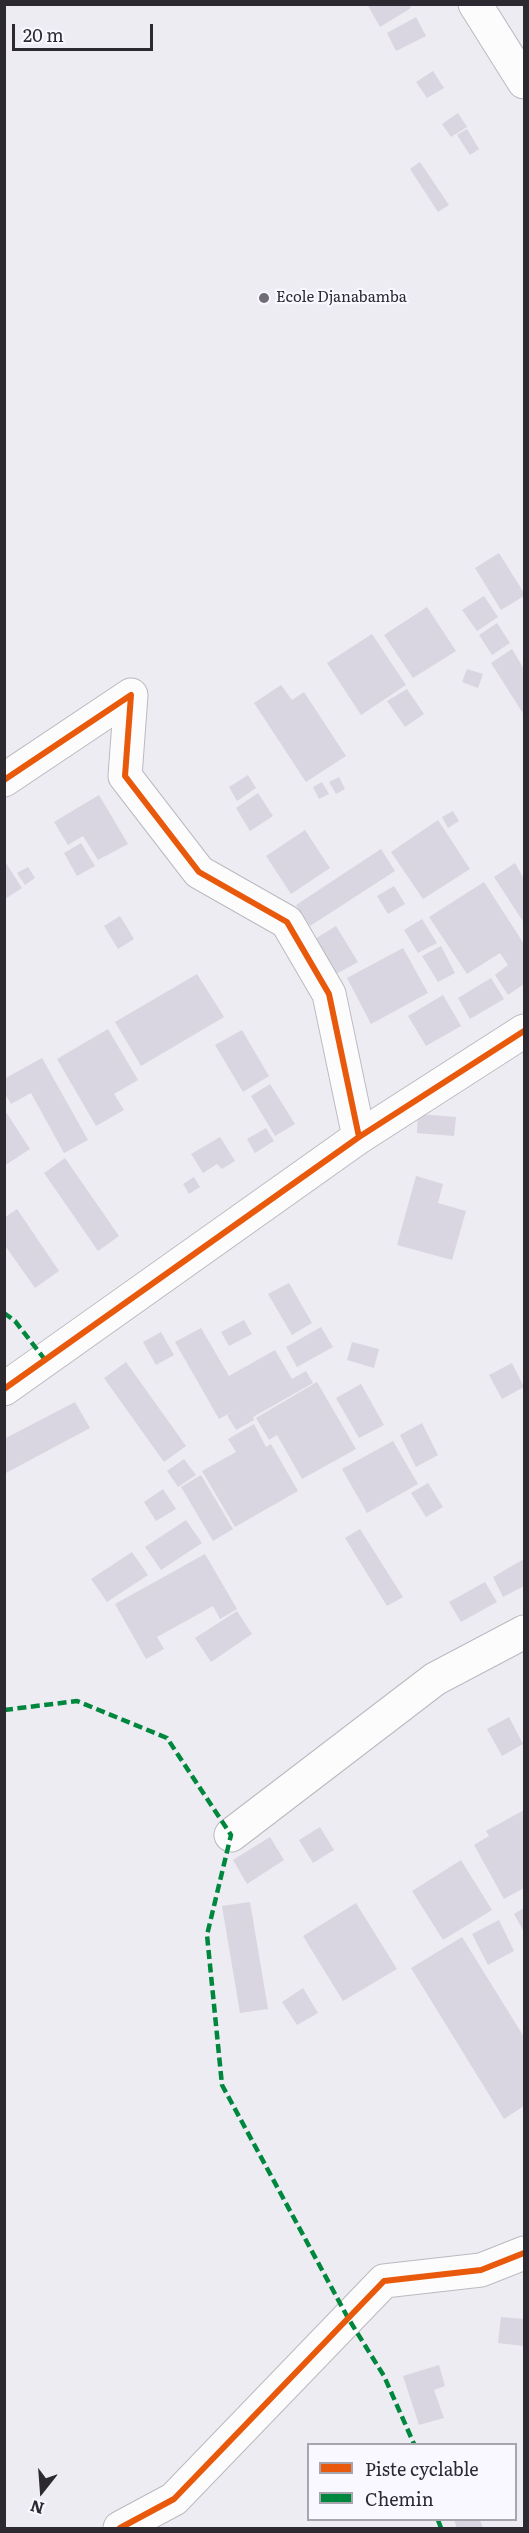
<!DOCTYPE html>
<html>
<head>
<meta charset="utf-8">
<style>
	body { margin:0 }
	#map { position:relative; width:529px; height:2533px; overflow:hidden; background:#edecf2; font-family:Literata,serif }
	canvas { display:block }
	.frame { position:absolute; inset:0; border:6px solid #2c2a30; pointer-events:none }
	.legend { position:absolute; left:307px; top:2443px; width:210px; height:78px; box-sizing:border-box; background:#f9f7ff; border:2px solid #a7a5ac; margin:0; padding:8px 10px; list-style:none; font-size:18px; color:#2c2a30 }
	.legend li { display:flex; align-items:center; gap:12px; height:30px }
	.legend b { width:30px; border:2px solid #a7a5ac }
	.north { position:absolute; left:12px; top:2461px; width:60px; height:60px; -webkit-text-stroke:4px #f9f7ff; paint-order:stroke; rotate:197deg; font-size:16px; font-weight:700; line-height:24px; text-align:center; color:#2c2a30 }
	.north::after { content:''; display:block; margin:auto; width:21px; height:27px; background:#2c2a30; clip-path:polygon(50% 0,100% 100%,50% 72%,0 100%) }
	.scale { position:absolute; left:12px; top:24px; width:141px; height:27px; box-sizing:border-box; border:3px solid #2c2a30; border-top:0; padding-left:8px; font-size:18px; line-height:21px; white-space:nowrap; color:#2c2a30; -webkit-text-stroke:4px #f9f7ff; paint-order:stroke }
</style>
</head>
<body>
<div id="map">
<canvas width="529" height="2533"></canvas>
<div class="frame"></div>
<ul class="legend">
<li><b style="height:8px;background:#e8590c"></b>Piste cyclable</li>
<li><b style="height:8px;background:#00873e"></b>Chemin</li>
</ul>
<div class="north">N</div>
<div class="scale">20 m</div>
</div>
<script>
const context = document.querySelector('canvas').getContext('2d');
context.lineJoin = 'round';
function fill(path, color) {
  context.fillStyle = color;
  context.fill(path, 'evenodd');
}
function stroke(path, color, width, dash) {
  context.strokeStyle = color;
  context.lineWidth = width;
  context.lineCap = dash ? 'butt' : 'round';
  context.setLineDash(dash || []);
  context.stroke(path);
}
function drawText(font, color, halo, rows, align = 'center') {
  context.font = font + ' Literata,serif';
  context.lineWidth = 4.5;
  context.setLineDash([]);
  context.textBaseline = 'middle';
  context.strokeStyle = halo;
  context.fillStyle = color;
  for (const [text, x, y, turn = 0] of rows) {
    context.save();
    context.translate(x, y);
    context.rotate((+turn || 0) * Math.PI / 180);
    context.textAlign = isNaN(turn) ? turn : align;
    if (halo) context.strokeText(text, 0, 0);
    context.fillText(text, 0, 0);
    context.restore();
  }
}
fill(new Path2D(`
	M367 4H409L411 8 380 27Z
	M416 17 426 36 396 51 387 33Z
	M433 71 444 88 427 98 416 82Z
	M458 113 467 127 451 137 442 124Z
	M467 129 479 149 470 155 457 135Z
	M420 162 449 205 438 212 410 169Z
	M499 553 524 593V596L501 610 475 568Z
	M484 596 498 617 477 631 462 610Z
	M427 607 456 651 413 678 384 635Z
	M497 623 510 643 492 655 479 635Z
	M372 634 406 685 361 715 327 663Z
	M512 649 524 669V715L491 663Z
	M467 669 483 674 478 688 462 682Z
	M281 685 292 700 304 692 346 756 306 782 254 703Z
	M407 689 424 714 405 727 387 701Z
	M248 775 256 788 237 801 229 787Z
	M339 777 345 789 336 794 329 782Z
	M322 782 329 794 319 799 313 787Z
	M258 793 273 816 250 831 236 808Z
	M99 795 128 844 98 860 83 836 68 845 54 822Z
	M453 811 459 821 448 828 442 817Z
	M438 820 470 869 423 899 391 852Z
	M305 830 330 868 291 894 266 856Z
	M81 843 95 866 77 876 64 853Z
	M381 849 395 871 310 926 296 905Z
	M4 860 22 888 5 899 4 897Z
	M515 863 524 879V923L494 877Z
	M28 867 35 878 25 885 17 873Z
	M484 882 524 944V984L508 995 495 975 508 965 500 953 467 974 429 917Z
	M394 886 405 904 388 914 377 896Z
	M120 916 134 939 118 949 104 926Z
	M422 919 437 943 418 953 404 930Z
	M336 926 358 962 336 974 315 939Z
	M441 946 455 973 438 982 422 956Z
	M403 948 428 993 371 1024 347 978Z
	M197 974 224 1017 141 1066 115 1022Z
	M491 978 504 999 470 1019 458 998Z
	M443 995 461 1026 426 1046 408 1016Z
	M108 1029 138 1080 114 1094 124 1110 96 1126 57 1059Z
	M242 1030 269 1076 243 1092 215 1045Z
	M42 1058 88 1140 64 1153 31 1093 11 1104 4 1092V1079Z
	M270 1084 295 1124 275 1136 251 1096Z
	M4 1109 30 1149 4 1166Z
	M418 1114 456 1117 454 1136 417 1133Z
	M266 1128 274 1141 255 1153 247 1139Z
	M220 1137 235 1161 222 1169 217 1164 203 1173 191 1154Z
	M65 1158 119 1236 98 1251 44 1173Z
	M416 1176 443 1184 438 1203 466 1211 452 1260 397 1245Z
	M194 1177 200 1187 189 1194 183 1184Z
	M17 1209 59 1271 35 1288 4 1244V1218Z
	M289 1283 312 1323 292 1335 268 1294Z
	M244 1320 252 1334 229 1346 221 1332Z
	M321 1327 333 1347 297 1367 286 1347Z
	M201 1328 229 1376 275 1350 292 1379 306 1371 313 1383 253 1417 254 1420 236 1430 227 1415 239 1408 219 1419 175 1342Z
	M161 1332 174 1355 156 1365 143 1342Z
	M352 1342 379 1349 374 1368 347 1360Z
	M126 1362 186 1446 164 1462 104 1378Z
	M512 1363 524 1387 502 1399 489 1375Z
	M317 1382 356 1449 302 1479 277 1435 269 1440 256 1418Z
	M361 1384 384 1425 359 1438 336 1398Z
	M75 1402 90 1428 4 1474V1439Z
	M422 1423 438 1455 416 1467 400 1435Z
	M254 1424 266 1447 271 1444 298 1491 235 1527 202 1471 236 1452 228 1439Z
	M393 1441 418 1484 367 1513 342 1469Z
	M184 1459 196 1475 178 1487 167 1471Z
	M201 1475 233 1529 213 1541 181 1487Z
	M428 1483 443 1507 426 1517 411 1493Z
	M163 1489 176 1509 156 1521 144 1502Z
	M186 1520 202 1543 161 1570 145 1547Z
	M360 1529 403 1597 387 1606 345 1538Z
	M132 1552 148 1575 107 1602 91 1579Z
	M205 1554 237 1609 220 1619 213 1606 157 1637 164 1649 146 1659 115 1604Z
	M524 1559V1586L503 1597 493 1577Z
	M485 1582 497 1602 461 1622 449 1602Z
	M237 1611 252 1634 211 1662 195 1638Z
	M509 1717 523 1744 502 1756 487 1729Z
	M524 1810V1888L504 1899 474 1845 489 1836 486 1831Z
	M320 1827 334 1850 313 1863 299 1840Z
	M270 1837 284 1860 247 1884 233 1860Z
	M461 1860 492 1910 443 1940 412 1891Z
	M250 1902 268 2009 240 2013 222 1906Z
	M356 1903 397 1969 343 2001 303 1936Z
	M524 1908V1932L514 1914Z
	M499 1920 514 1951 488 1965 472 1934Z
	M462 1937 524 2037V2106L504 2119 411 1968Z
	M303 1988 318 2013 297 2025 282 2002Z
	M501 2317 524 2319V2346L498 2343Z
	M439 2365 445 2386 434 2390 444 2418 419 2425 403 2376Z
	M454 2520H480L483 2528H457Z`), '#d9d5e1');
const minor = new Path2D(`
	M475 4 524 82
	M4 780 131 695 125 776 199 872 287 922 329 994 359 1137
	M4 1389 359 1137 524 1031
	M231 1835 435 1679 524 1632
	M120 2528 174 2499 384 2281 481 2270 524 2253`);
stroke(minor, '#bbb9bf', 35);
stroke(minor, '#fcfcfd', 33);
stroke(new Path2D(`
	M4 1313 15 1321 46 1361
	M4 1710 77 1701 167 1738 231 1835 207 1935 222 2085 348 2318 384 2376 414 2444
	M438 2520 441 2528`), '#00873e', 4.5, [9, 4.5]);
stroke(new Path2D(`
	M4 780 131 695 125 776 199 872 287 922 329 994 359 1137
	M4 1389 359 1137 524 1031
	M120 2528 174 2499 384 2281 481 2270 524 2253`), '#e8590c', 6);
for (const [x, y, r, color] of [
	[264,298,6,"#706e74"]
]) {
  const dot = new Path2D();
  dot.arc(x, y, r, 0, 2 * Math.PI);
  context.fillStyle = color;
  context.fill(dot);
  stroke(dot, '#f9f7ff', 2);
}
drawText('15px', '#2c2a30', '#f9f7ff', [
	["Ecole Djanabamba",276,298]
], 'left');
</script>
</body>
</html>
